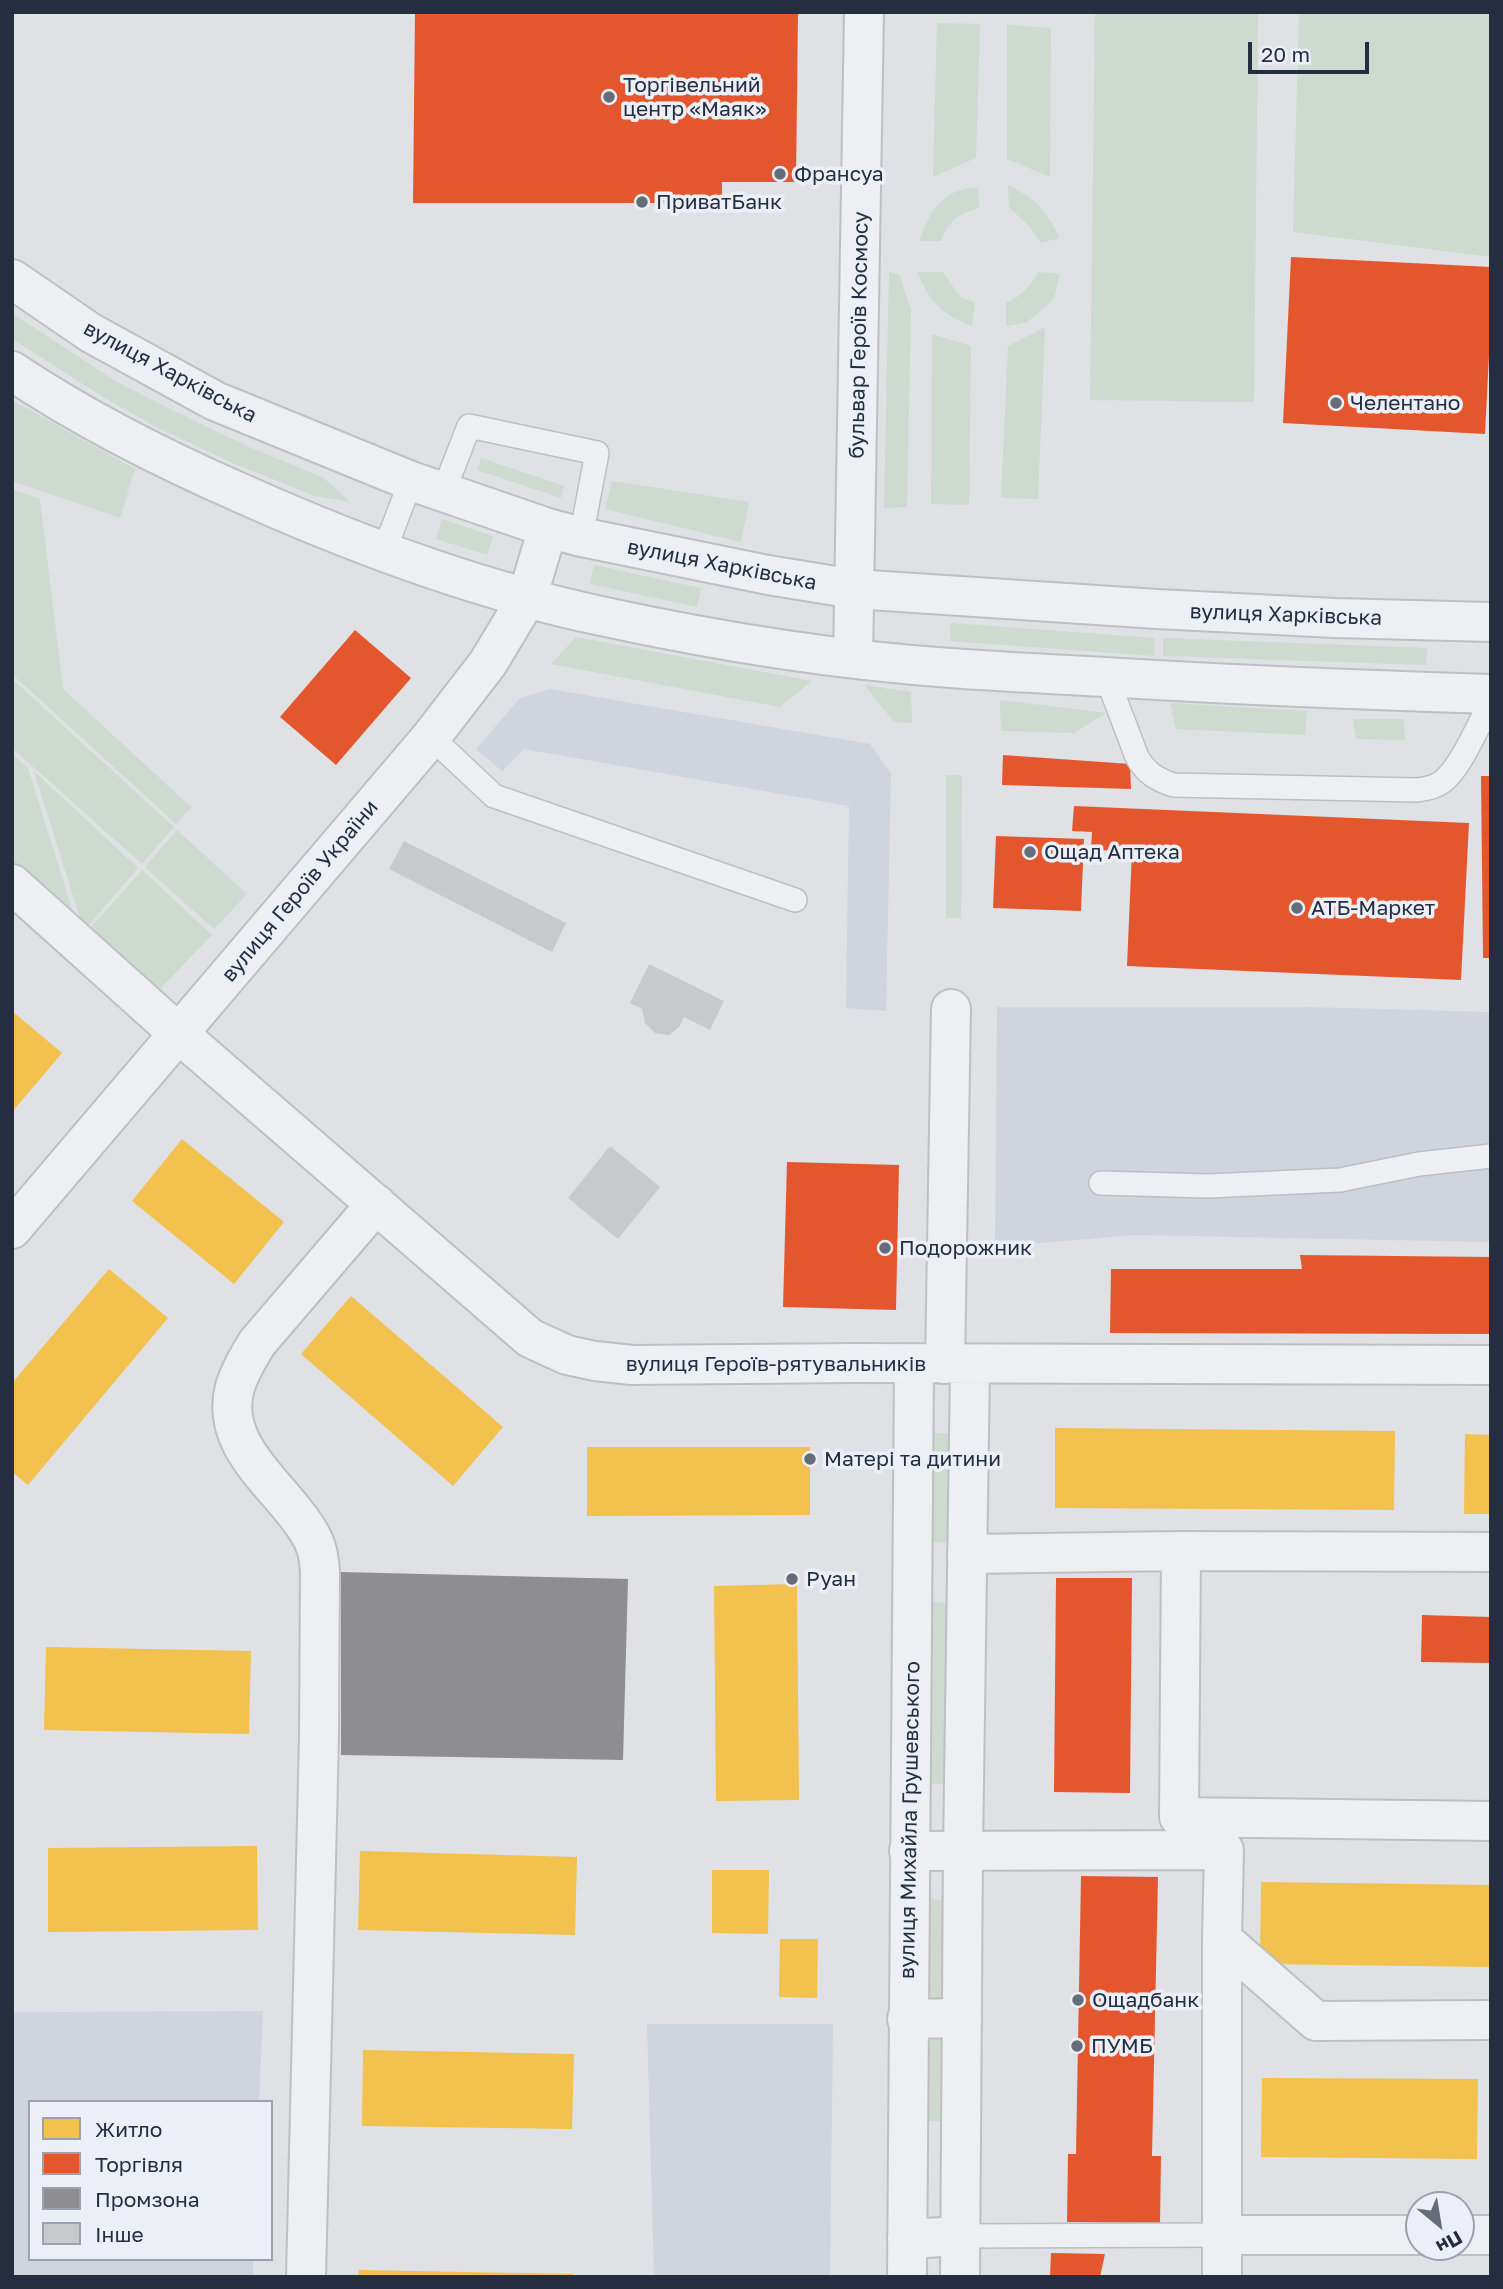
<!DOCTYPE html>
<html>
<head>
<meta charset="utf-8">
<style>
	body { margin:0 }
	#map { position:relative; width:1503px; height:2289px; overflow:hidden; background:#dfe1e5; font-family:"Golos Text",sans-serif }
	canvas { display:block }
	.frame { position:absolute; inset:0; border:14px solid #252d40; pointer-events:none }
	.legend { position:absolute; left:28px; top:2100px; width:245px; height:161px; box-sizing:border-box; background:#eceff6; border:2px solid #9ca1ad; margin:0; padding:9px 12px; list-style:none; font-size:21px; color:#252d40 }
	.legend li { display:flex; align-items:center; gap:14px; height:35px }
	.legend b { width:35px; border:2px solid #9ca1ad }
	.north { position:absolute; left:1405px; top:2191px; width:70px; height:70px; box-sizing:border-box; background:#eceff6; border:2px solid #9ca1ad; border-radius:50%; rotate:150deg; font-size:19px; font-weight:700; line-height:28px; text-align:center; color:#252d40 }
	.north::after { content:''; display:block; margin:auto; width:24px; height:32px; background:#666c7a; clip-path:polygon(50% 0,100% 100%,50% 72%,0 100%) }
	.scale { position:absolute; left:1248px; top:42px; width:121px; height:32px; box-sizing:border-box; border:4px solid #252d40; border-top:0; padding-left:9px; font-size:21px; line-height:24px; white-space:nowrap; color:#252d40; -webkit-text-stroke:5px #eceff6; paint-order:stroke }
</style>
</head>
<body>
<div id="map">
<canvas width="1503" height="2289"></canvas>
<div class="frame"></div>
<ul class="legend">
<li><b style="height:19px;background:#f2c14e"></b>Житло</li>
<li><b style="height:19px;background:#e4572e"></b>Торгівля</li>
<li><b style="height:19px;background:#8d8d92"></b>Промзона</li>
<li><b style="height:19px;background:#c7c9cd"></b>Інше</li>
</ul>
<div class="north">Пн</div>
<div class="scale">20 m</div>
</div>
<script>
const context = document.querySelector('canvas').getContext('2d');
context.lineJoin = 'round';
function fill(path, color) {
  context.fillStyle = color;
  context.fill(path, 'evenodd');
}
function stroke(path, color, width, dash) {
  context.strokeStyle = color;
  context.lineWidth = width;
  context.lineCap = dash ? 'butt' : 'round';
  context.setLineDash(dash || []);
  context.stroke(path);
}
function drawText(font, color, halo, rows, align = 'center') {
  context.font = font + ' "Golos Text",sans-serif';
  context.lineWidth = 7;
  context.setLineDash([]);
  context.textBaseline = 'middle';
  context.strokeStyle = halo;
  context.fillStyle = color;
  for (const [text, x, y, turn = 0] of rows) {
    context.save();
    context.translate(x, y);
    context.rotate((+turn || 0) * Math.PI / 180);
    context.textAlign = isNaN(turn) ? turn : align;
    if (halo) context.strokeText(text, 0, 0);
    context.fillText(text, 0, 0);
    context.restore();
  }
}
fill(new Path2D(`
	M550 689 870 744 891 773 886 1011 846 1008 849 806 524 749 502 771 476 749 520 698Z
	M997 1007H1307L1491 1012V1242L1134 1235 1017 1245 995 1242Z
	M263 2011 259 2102H30V2259H253V2277H12V2012Z
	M647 2024H833L830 2277H654Z`), '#d0d4dc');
fill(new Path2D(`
	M1095 12H1258L1254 402 1090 400Z
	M1299 12H1491V257L1293 232Z
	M937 23 980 24 976 158 933 177Z
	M1007 25 1051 28 1050 177 1007 159Z
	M1008 185C1036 199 1046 210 1060 238L1041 243 1031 228 1009 207Z
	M978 187 979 208C957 215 950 219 941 241H919C931 210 941 190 978 187Z
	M889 272 899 274 911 310 907 507 884 508Z
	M917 272H943L960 297 975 302 972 326C942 315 930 302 917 272Z
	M1038 272 1060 274 1054 298 1042 310 1027 322 1006 326V303C1022 295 1030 287 1038 272Z
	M12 313 117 382 168 408 247 446 324 478 350 502 315 496 237 465 156 427 105 398 12 339Z
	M1045 327 1038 499 1001 498 1008 346Z
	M932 334 971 346 969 505 931 504Z
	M12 400 135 469 120 518 12 481Z
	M481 458 564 486 561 498 477 470Z
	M612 481 749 502 741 542 605 509Z
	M12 489 40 499 63 689 191 807 176 824 12 674Z
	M442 519 493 536 487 555 436 539Z
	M594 565 701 588 697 607 590 584Z
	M951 623 1155 638 1154 656 950 641Z
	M576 637 812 681 780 707 551 664Z
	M1163 638 1427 648 1426 665 1163 656Z
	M12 679 174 827 142 864 12 748Z
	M864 685 911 692 912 723 894 722Z
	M1000 700 1106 713 1074 733 1001 731Z
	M1170 703 1307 711 1305 735 1176 729Z
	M1353 719H1404L1405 740 1356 739Z
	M12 753 28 768 80 935 12 874Z
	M34 771 138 868 84 931Z
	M946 775H962L961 918H946Z
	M177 830 247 894 214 929 145 867Z
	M142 870 212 935 153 996 85 934Z
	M934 1433H954L950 1543 931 1542Z
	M931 1602 951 1603 946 1784H927Z
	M930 1899 946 1900 942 2009H928Z
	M928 2029H944L941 2121H926Z`), '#ced9cf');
fill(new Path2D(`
	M12 1011 62 1053 12 1112Z
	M182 1139 284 1222 234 1284 132 1201Z
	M109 1269 168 1318 28 1485 12 1472V1383Z
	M351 1296 503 1427 453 1486 301 1354Z
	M1055 1428 1395 1431 1394 1510 1055 1508Z
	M1465 1434 1491 1435V1514H1464Z
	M587 1447H810V1515L587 1516Z
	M797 1584 799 1800 716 1801 714 1586Z
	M46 1647 251 1651 249 1734 44 1730Z
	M257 1846 258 1930 48 1932V1848Z
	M360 1851 577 1857 575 1935 358 1930Z
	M712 1870H769L768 1934 712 1933Z
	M1261 1882 1491 1885V1967L1260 1964Z
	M780 1939H818L817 1998 779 1997Z
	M363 2050 574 2054 572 2129 362 2126Z
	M1262 2078 1478 2079 1477 2159 1261 2157Z
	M359 2270 573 2274V2277H358Z`), '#f2c14e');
fill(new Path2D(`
	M415 12H798L796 182H722V203H413Z
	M1291 257 1491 267V316L1485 434 1283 423Z
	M355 630 411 678 336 765 280 717Z
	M1003 755 1130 764 1131 789 1002 785Z
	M1481 776H1491V958H1483Z
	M1074 806 1469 823 1461 980 1127 966 1132 851 1091 850 1092 832 1072 831Z
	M996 836 1084 839 1081 911 993 908Z
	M787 1162 899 1165 896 1310 783 1307Z
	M1300 1255 1491 1257V1334L1110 1333 1111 1269H1302Z
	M1056 1578H1132L1130 1793 1054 1792Z
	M1422 1615 1491 1617V1663L1421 1662Z
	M1081 1876 1158 1877 1152 2156H1161L1160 2223 1067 2222 1068 2154H1076Z
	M1051 2253 1105 2254 1100 2277H1050Z`), '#e4572e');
fill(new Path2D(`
	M341 1572 628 1579 623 1760 341 1755Z`), '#8d8d92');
fill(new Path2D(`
	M404 841 566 923 552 952 389 869Z
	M649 964 724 1001 710 1030 684 1017 679 1027 669 1035 655 1033 645 1023 642 1009 630 1003Z
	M610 1146 660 1187 618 1239 568 1198Z`), '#c7c9cd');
const service = new Path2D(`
	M443 493 469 426 597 453 581 537
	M384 551 411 481
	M1107 678 1137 757C1146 773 1156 779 1173 785L1417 790C1426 789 1435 787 1442 782 1461 768 1479 723 1491 702
	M431 737 494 796 795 900
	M1101 1183 1208 1186 1340 1180 1419 1164 1491 1156
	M961 2236 1222 2235`);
const minor = new Path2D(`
	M853 658 864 12
	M12 884 179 1034
	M945 1364 951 1009
	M1181 1551 1491 1552
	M967 1554 1181 1551 1179 1817 1491 1821
	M909 1851 1224 1850 1222 1939V2235H1419
	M1222 1939 1316 2021 1491 2020
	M907 2019 962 2018
	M1222 2235V2277
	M1461 2235H1491
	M907 2239 961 2236
	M306 2277 319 1736 320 1572C319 1557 317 1544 308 1531 282 1487 218 1447 235 1387 240 1371 248 1358 257 1343L376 1204`);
const tertiary = new Path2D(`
	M12 279 91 333 215 401 411 481 548 528 581 537 768 575 854 589 1157 609 1335 618 1491 622
	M12 371C85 420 163 459 243 494 357 545 478 590 601 616 716 641 834 660 951 668 1003 672 1054 674 1105 677 1234 685 1362 690 1491 694
	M179 1034 530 1338 567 1355 595 1361 632 1365 853 1363 1491 1365
	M12 1229 431 737 488 663 527 598 548 528
	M907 2277 914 1364
	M960 2277 963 1851 970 1365`);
stroke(service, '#bdbfc3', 26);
stroke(minor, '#bdbfc3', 42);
stroke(tertiary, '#bdbfc3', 42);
stroke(service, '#eeeff2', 23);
stroke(minor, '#eeeff2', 38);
stroke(tertiary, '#eeeff2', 38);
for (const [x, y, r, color] of [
	[609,97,7,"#666c7a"],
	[780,174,7,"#666c7a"],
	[642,202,7,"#666c7a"],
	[1336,403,7,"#666c7a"],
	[1030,852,7,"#666c7a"],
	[1297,908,7,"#666c7a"],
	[885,1248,7,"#666c7a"],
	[810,1459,7,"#666c7a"],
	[792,1579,7,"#666c7a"],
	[1078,2000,7,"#666c7a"],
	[1077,2046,7,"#666c7a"]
]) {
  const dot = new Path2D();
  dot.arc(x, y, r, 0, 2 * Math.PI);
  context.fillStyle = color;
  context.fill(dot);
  stroke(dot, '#eceff6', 2.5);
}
drawText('21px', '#252d40', '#eceff6', [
	["Торгівельний",623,85],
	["центр «Маяк»",623,109],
	["Франсуа",794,174],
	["ПриватБанк",656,202],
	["Челентано",1350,403],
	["Ощад Аптека",1044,852],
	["АТБ-Маркет",1311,908],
	["Подорожник",899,1248],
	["Матері та дитини",824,1459],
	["Руан",806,1579],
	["Ощадбанк",1092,2000],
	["ПУМБ",1091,2046]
], 'left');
drawText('21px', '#252d40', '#eceff6', [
	["бульвар Героїв Космосу",859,335,-89],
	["вулиця Харківська",170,372,28],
	["вулиця Харківська",722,565,11],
	["вулиця Харківська",1286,615,2],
	["вулиця Героїв України",300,891,-50],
	["вулиця Героїв-рятувальників",776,1364],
	["вулиця Михайла Грушевського",910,1820,-89]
]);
</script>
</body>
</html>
